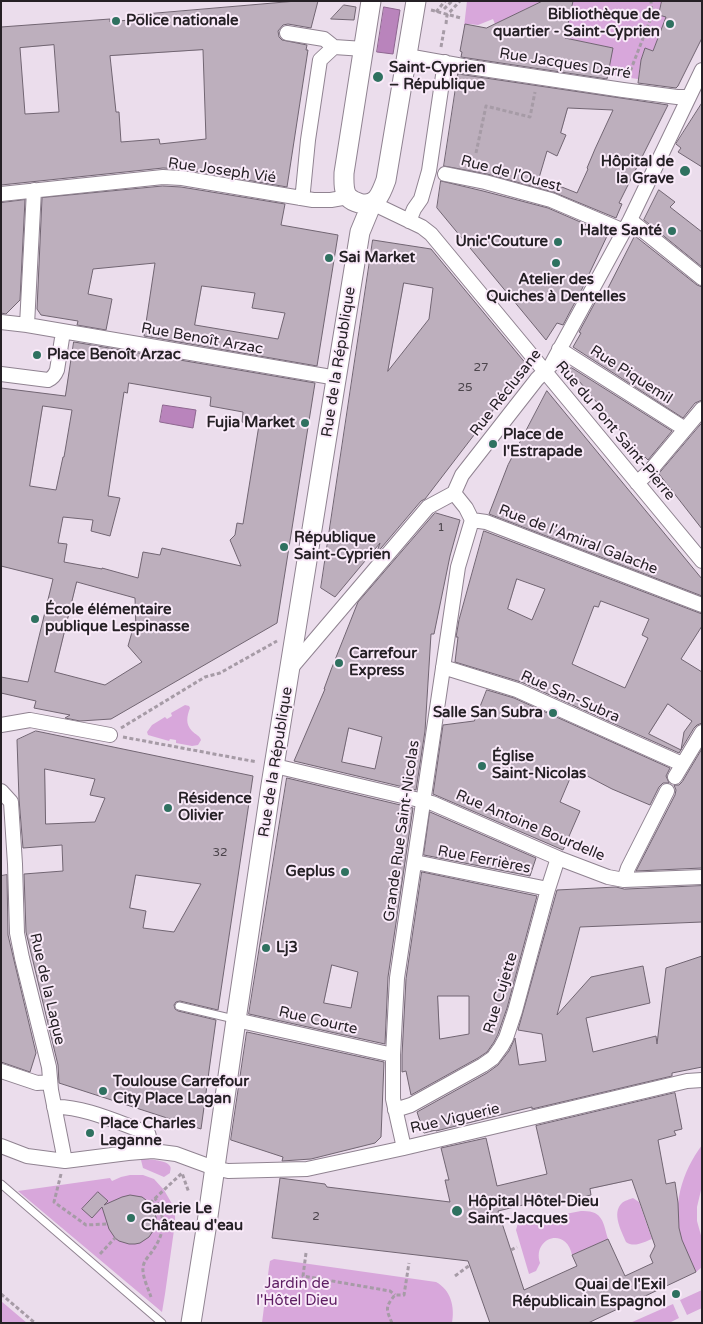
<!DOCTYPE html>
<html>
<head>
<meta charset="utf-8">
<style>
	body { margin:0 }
	#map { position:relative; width:703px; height:1324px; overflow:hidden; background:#ebddec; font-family:"Varela Round",sans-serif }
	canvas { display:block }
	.frame { position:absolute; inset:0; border:2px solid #252025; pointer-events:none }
</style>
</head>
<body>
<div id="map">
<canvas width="703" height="1324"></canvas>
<div class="frame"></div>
</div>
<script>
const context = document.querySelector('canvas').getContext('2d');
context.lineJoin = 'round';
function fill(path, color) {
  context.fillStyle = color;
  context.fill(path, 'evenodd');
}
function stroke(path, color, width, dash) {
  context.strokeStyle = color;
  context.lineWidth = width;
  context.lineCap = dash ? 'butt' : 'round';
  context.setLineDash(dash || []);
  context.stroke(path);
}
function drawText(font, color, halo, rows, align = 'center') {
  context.font = font + ' "Varela Round",sans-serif';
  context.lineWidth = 4;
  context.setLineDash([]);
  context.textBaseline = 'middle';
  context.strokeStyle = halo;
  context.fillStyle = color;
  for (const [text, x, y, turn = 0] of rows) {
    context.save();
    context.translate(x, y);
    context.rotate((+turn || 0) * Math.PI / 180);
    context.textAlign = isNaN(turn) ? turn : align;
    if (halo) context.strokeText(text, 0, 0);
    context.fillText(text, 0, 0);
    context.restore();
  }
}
fill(new Path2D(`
	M467 1H543L495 24 493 19 478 25 469 24 464 27Z
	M573 1H662L659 14 666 17 653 51 645 48 641 60 638 79 608 75 612 48 565 38Z
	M185 705 189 706 190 708C187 716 185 724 192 731 196 735 199 735 201 740L198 745 192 746 176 743V740L170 739 169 741 148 735 147 732 152 725 165 717 167 719 172 716 171 713Z
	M702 1145V1186L697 1207V1221L702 1239V1267L696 1272C691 1262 685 1251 682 1240 671 1207 682 1172 702 1145Z
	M142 1159C148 1159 165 1160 169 1165 172 1168 170 1170 170 1173L164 1177 143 1168 141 1160Z
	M130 1175H143L154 1179 164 1190 175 1209V1223L165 1294 162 1312 18 1191 110 1178 112 1181 121 1177Z
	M633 1198 639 1202 652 1239C644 1242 634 1248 626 1242 622 1232 611 1213 622 1203 624 1201 630 1199 633 1198Z
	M581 1211C603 1210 603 1222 608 1239L572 1255C566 1226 532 1238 540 1263L536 1271 529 1274 516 1230 518 1223Z
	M274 1259 436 1282C451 1290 455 1307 452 1323H262L269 1267 270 1261Z
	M702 1290V1308L687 1315 680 1300Z
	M1 1301 27 1323H1Z
	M673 1304 679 1318 669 1323H630Z`), '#d8a7db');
const water = new Path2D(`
	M384 7 400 10 393 54 377 52Z
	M163 405 196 410 193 428 160 422Z`);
fill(water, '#b984bc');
stroke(water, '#8d668f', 1);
const building = new Path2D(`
	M297 1H318L311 28 288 24 283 25 278 31 279 37 282 40 307 45 306 50H308L287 187 183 169 163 168 1 185V27L110 19V22L138 19V15ZM54 45 59 112 25 114 20 48ZM203 50 206 139 160 144 159 139 121 142 119 112H116L110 56Z
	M543 1H573L565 38 613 48 607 79 461 57 462 52 460 51 465 24 486 28Z
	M662 1H702V38L678 86 676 88 638 83 641 60 645 48 653 51 666 17 659 15Z
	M344 5 356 7 354 20 331 19Z
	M458 74 668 105 619 203 622 204 616 218 553 192 487 174 444 166ZM568 108 613 110 595 149 587 168 588 169 577 193 539 178 547 151 557 156 566 135 561 133Z
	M702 103V167L678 152 681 148 676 144Z
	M441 181 483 191 548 208 608 234 582 289 563 325 557 323 546 340 437 208Z
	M163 186 181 187 285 204 281 225 338 235 317 366 144 336 155 263 93 269 88 294 112 299 106 330 77 325 78 321 41 315 37 309 42 198ZM202 286 255 293 252 308 285 313 278 339 195 325Z
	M659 190 675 202 670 207 702 232V267L644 220Z
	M25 200 20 300 6 314 1 313V203Z
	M635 236 697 285 702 287V400L695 403 683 418 573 347 581 333 579 332 598 297 602 299Z
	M373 240 431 249 527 365 520 375 425 499 421 501 376 554 380 543 335 597 321 588ZM404 283 433 288 429 319 388 371Z
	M74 342 315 383 277 623 111 719 80 721 65 718 70 715 34 708 36 701 1 693V677L28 682 53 579 1 566V388L65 396ZM129 383 211 397 210 406 243 412 242 422 259 425 243 524 237 523 235 535 230 540 241 566 162 548 160 555 143 552 138 578 102 568V569L64 562 67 544 58 543 63 517 93 520 91 531 110 536 120 498 108 496 124 392 127 393ZM43 406 72 410 64 457H63L56 490 30 486ZM77 582 135 598 136 631 132 632 128 646 142 662 105 685 55 672Z
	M572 368 672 431 648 460 645 457 644 459 569 369Z
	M547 391 702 579V596L489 514 508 465Z
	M702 423V529L659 474Z
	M436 513 460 520 450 556 434 634H431L425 731 416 790 294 761 325 689H324L331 670 358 602 434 514ZM349 728 382 737 375 769 342 762Z
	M484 531 702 614V626L681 659 702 672V723L697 725 694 728 679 753 521 682 455 662 458 637H456L459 620ZM517 579 545 589 532 620 508 609ZM601 601 649 619 642 635 648 638 625 688 572 664 594 606 598 607ZM668 704 692 721 684 732 681 750 649 734Z
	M487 690 514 698 670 768 666 776 669 783H663L659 787 650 805 612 789 574 769 560 802 580 811 563 850 433 794 443 725 474 721Z
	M36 731 253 776 218 1010 180 1001 176 1002 174 1005 175 1009 178 1011 216 1020 201 1129 59 1083 58 1065 26 932 24 874 63 871 62 845 23 848 19 799 17 740ZM45 769 95 779 90 795 105 798 95 822 46 824ZM136 875 201 884 174 932 143 928 146 911 130 908Z
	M702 749V868L636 871 675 795 676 790 674 785H679L682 782Z
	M287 778 413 808 388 977 385 1044 249 1014ZM332 965 358 972 351 1008 324 1003Z
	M430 812 536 858 530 876 424 855Z
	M422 872 537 896 507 1008 498 1034 494 1042 487 1052 478 1058 411 1095 406 1071 402 1072V1055L406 979ZM438 996H469V1034L440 1039Z
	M7 875 8 935 36 1053 30 1072 1 1062V876Z
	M702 886V922L580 927 557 1015 591 977 643 966 650 1003 586 1018 593 1052 656 1036 657 1044 666 968 702 956V1067L672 1073V1076L532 1109V1107L436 1131V1130L424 1133 417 1112 487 1073 498 1065 509 1051 515 1038 519 1065 546 1061 542 1034 518 1030 557 890 616 887 624 889Z
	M247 1032 384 1062 381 1137 375 1143 311 1159 282 1161 283 1157 231 1140Z
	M675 1093 682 1129 674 1131 676 1135 658 1140 666 1184 675 1182 678 1203 679 1228 682 1240 696 1272 588 1323H490L468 1261 272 1238 280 1178 325 1184 327 1187 450 1202 445 1180H449L441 1148 486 1138 497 1186 547 1174 536 1126ZM632 1180 655 1246 650 1256 653 1263 625 1276 608 1239 572 1255 577 1266 524 1290 498 1211 552 1198 553 1204 591 1195 590 1189Z
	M98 1192 108 1201 104 1205 122 1197 130 1195 142 1197 150 1203 153 1207 156 1217 155 1228 149 1237 140 1243 135 1244H129L119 1241 115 1238 109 1229 102 1207 92 1218 82 1209Z`);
fill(building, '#bdafbd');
stroke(building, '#716572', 1);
const lane = new Path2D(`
	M179 1006 234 1019
	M1 1184 162 1323`);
const street = new Path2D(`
	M287 33 324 39 334 47
	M407 56 463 66 623 90 677 97H689
	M445 174 485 182 551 200 624 231
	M1 194 163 177 182 178 313 200H331L348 197
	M300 198 303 191 308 140 320 60 334 47 364 49
	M372 203 422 227 431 234 702 561
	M630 220 702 278
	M409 221 414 209 421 199 429 171 445 62
	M1 322 27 325 337 378
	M27 325 34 190
	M559 349 685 429
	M1 374 48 380C53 378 55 375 57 370L63 332
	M637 483 650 471 702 409
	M454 493 466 508 472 520 486 522 702 605
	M443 667 517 690 682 764
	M291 668 428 507 454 493 462 475 537 379 551 365 630 220 702 70
	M1 725 30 720 110 735
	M275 766 432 803 558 858 608 877 624 880 702 877
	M675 777 702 732
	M1 791 11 802 15 864 17 933 22 958 49 1067 51 1090 65 1161
	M415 862 548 889
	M624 880 628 868 667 791
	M236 1020 393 1055
	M1 1071 37 1083 50 1082
	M54 1107C84 1106 119 1123 148 1133L153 1151
	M395 1110 411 1105 483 1065 493 1058 501 1047 506 1038 515 1011 548 889 558 858
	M1 1146 27 1156 65 1161 128 1153 153 1151 176 1154 214 1168 228 1171 307 1169 404 1148 687 1081 702 1080
	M404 1148 393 1099V1055L397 978 458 567 472 520`);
const secondary = new Path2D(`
	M371 1 344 173C344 180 343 191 348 197 350 199 355 202 359 203 376 208 381 194 386 180L416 1
	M191 1323 207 1223 236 1020 271 785 334 392 360 232 372 203`);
stroke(lane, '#908391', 9);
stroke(street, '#908391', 16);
stroke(secondary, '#908391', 21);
stroke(new Path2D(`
	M444 9 452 1
	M431 10 461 18
	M436 12 445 1
	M446 24 447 15 460 1
	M441 47 444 30
	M628 77 652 15 651 1
	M476 153 486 106 530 117 535 92
	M121 728 205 677 220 673 277 641
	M123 737 257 762
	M61 1174 54 1202 86 1225 107 1224
	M150 1203 182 1173 189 1193
	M511 1250 517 1247
	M306 1253 303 1276 390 1291 395 1295
	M100 1254 115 1238
	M455 1276 470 1265
	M1 1294 35 1323
	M151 1297C148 1288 142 1276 143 1267 144 1260 150 1255 153 1250 166 1232 165 1216 155 1198
	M392 1323C386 1309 385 1307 395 1295H404L409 1263`), '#a69ba6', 3, [4, 2.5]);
stroke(lane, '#fff', 7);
stroke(street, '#fff', 14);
stroke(secondary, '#fff', 19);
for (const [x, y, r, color] of [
	[116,21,5,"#2f7160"],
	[670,24,5,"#2f7160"],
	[378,77,6,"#2f7160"],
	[685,171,6,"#2f7160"],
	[672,231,5,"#2f7160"],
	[558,242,5,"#2f7160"],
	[329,258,5,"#2f7160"],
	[556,263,5,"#2f7160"],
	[37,355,5,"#2f7160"],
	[305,423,5,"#2f7160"],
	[493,444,5,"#2f7160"],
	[284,547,5,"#2f7160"],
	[35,619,5,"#2f7160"],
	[339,663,5,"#2f7160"],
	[553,713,5,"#2f7160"],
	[482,766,5,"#2f7160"],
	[168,808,5,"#2f7160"],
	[345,872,5,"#2f7160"],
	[266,948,5,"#2f7160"],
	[103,1091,5,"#2f7160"],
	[90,1133,5,"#2f7160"],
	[457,1211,6,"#2f7160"],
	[131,1218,5,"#2f7160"],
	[676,1294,5,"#2f7160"]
]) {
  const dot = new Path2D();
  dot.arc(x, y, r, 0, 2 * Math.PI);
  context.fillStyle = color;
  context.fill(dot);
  stroke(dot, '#f9eaf9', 2);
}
drawText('12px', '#4b444b', null, [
	["27",481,368],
	["25",465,388],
	["1",441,528],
	["32",220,853],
	["2",316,1217]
]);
drawText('bold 15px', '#252025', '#f9eaf9', [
	["Bibliothèque de",660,15,"right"],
	["quartier - Saint-Cyprien",660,32,"right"],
	["Police nationale",126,21],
	["Saint-Cyprien",389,68],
	["– République",389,85],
	["Hôpital de",674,162,"right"],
	["la Grave",674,179,"right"],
	["Halte Santé",662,231,"right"],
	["Unic'Couture",548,242,"right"],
	["Sai Market",339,258],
	["Atelier des",556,280,"center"],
	["Quiches à Dentelles",556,297,"center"],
	["Place Benoît Arzac",47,355],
	["Fujia Market",295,423,"right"],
	["Place de",503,435],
	["l'Estrapade",503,452],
	["République",294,538],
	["Saint-Cyprien",294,555],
	["École élémentaire",45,610],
	["publique Lespinasse",45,627],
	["Carrefour",349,654],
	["Express",349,671],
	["Salle San Subra",543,713,"right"],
	["Église",492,757],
	["Saint-Nicolas",492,774],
	["Résidence",178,799],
	["Olivier",178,816],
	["Geplus",335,872,"right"],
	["Lj3",276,948],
	["Toulouse Carrefour",113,1082],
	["City Place Lagan",113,1099],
	["Place Charles",100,1124],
	["Laganne",100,1141],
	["Hôpital Hôtel-Dieu",468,1202],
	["Saint-Jacques",468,1219],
	["Galerie Le",141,1209],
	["Château d'eau",141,1226],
	["Quai de l'Exil",666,1285,"right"],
	["Républicain Espagnol",666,1302,"right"]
], 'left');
drawText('15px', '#252025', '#f9eaf9', [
	["Rue Jacques Darré",565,64,9],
	["Rue Joseph Vié",222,171,8],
	["Rue de l'Ouest",511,174,15],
	["Rue Benoît Arzac",202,339,10],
	["Rue de la République",339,362,-81],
	["Rue Piquemil",631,375,33],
	["Rue Réclusane",506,393,-52],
	["Rue du Pont Saint-Pierre",615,431,50],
	["Rue de l'Amiral Galache",578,540,21],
	["Rue San-Subra",570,697,24],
	["Rue de la République",276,762,-81],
	["Rue Antoine Bourdelle",530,826,23],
	["Grande Rue Saint-Nicolas",402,831,-82],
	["Rue Ferrières",484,860,11],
	["Rue de la Laque",47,989,77],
	["Rue Cujette",501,993,-73],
	["Rue Courte",318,1021,13],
	["Rue Viguerie",455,1119,-13]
]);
drawText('15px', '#5d1d62', '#f9eaf9', [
	["Jardin de",297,1284],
	["l'Hôtel Dieu",297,1301]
]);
</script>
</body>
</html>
